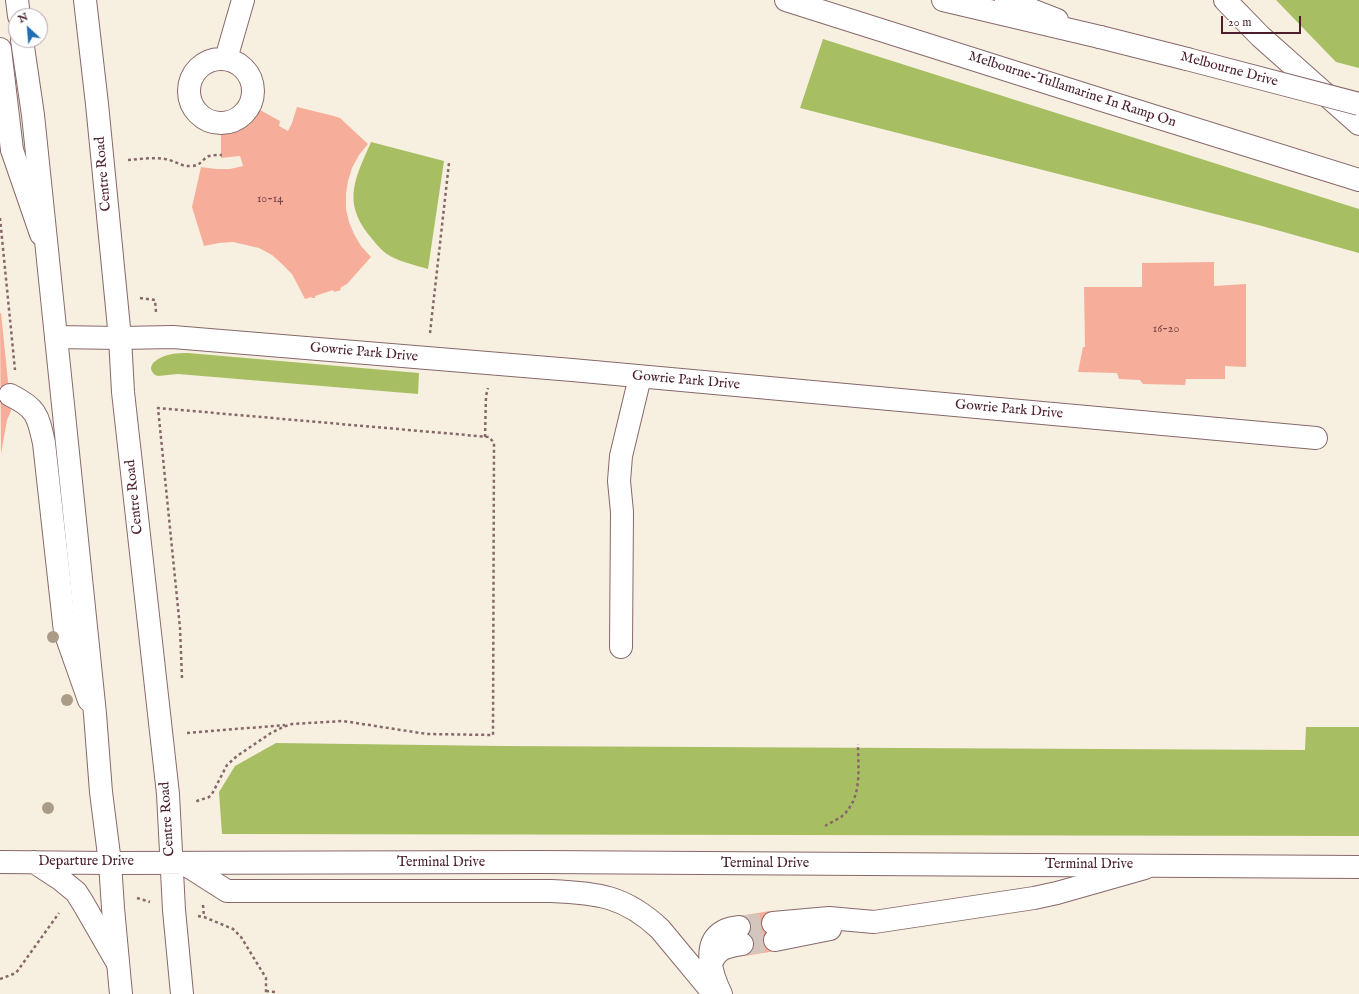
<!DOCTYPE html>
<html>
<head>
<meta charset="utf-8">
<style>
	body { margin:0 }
	#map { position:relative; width:1359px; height:994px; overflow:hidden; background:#f7f0e0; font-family:"IM FELL English",serif }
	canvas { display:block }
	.north { position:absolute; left:8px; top:8px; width:40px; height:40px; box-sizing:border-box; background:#fff; border:1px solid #b7a5aa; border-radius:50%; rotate:334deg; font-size:11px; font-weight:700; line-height:16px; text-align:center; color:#4a1f2b }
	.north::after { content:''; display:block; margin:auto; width:14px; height:18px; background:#1f6fb2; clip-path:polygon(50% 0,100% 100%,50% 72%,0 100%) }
	.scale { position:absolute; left:1221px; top:16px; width:80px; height:18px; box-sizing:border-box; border:2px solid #4a1f2b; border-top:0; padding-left:5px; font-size:12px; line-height:14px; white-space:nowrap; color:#4a1f2b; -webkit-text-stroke:3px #fff; paint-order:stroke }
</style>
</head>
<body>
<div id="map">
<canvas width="1359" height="994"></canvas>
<div class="north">N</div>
<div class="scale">20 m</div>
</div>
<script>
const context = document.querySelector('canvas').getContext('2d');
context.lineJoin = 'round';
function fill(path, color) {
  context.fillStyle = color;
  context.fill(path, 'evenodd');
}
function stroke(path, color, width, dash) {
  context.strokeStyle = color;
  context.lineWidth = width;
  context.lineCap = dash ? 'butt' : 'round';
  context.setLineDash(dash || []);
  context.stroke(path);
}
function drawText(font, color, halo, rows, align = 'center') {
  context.font = font + ' "IM FELL English",serif';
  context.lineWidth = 3;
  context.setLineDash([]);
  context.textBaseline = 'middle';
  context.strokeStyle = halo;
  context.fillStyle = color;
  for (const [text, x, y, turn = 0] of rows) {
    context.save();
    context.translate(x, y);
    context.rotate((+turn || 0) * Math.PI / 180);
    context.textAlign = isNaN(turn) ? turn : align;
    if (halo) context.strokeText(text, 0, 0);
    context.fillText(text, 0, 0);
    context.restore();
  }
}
fill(new Path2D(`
	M1276 0H1359V68L1336 62Z
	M823 39 1359 209V253L1262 226 800 108Z
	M371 142 444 161 428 269C415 265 401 262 390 256 380 250 375 242 368 234 342 200 356 177 371 142Z
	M188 353 419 373 418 394 178 374 158 376 155 375C143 364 162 356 172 354 177 353 183 353 188 353Z
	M1306 727H1359V836L222 834 219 792 235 766 276 743 502 746 1305 750Z`), '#a7be63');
fill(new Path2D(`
	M251 105 280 121 279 126 288 131 292 123 297 107 334 116 340 118 368 144 359 155 352 168 348 181 346 194V209L349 222 354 234 361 246 371 257 347 284 340 288 341 290 334 292 333 290 315 296V298H312L311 297 305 299 292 274 282 264 272 255 259 248 233 242 219 243 204 246 192 207 201 167 216 169H230L243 166 240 156 221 158V125L228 124 241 118Z
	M1214 262V286L1246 284V367L1225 366V379H1186L1185 385 1143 384 1140 380 1119 379 1117 373 1078 372 1083 347H1085L1084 287H1142V263Z
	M0 313H1L11 411 7 420 1 454Z
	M770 911 776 951 744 956 739 916Z`), '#f6ad9a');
stroke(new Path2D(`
	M739 927 773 923
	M742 944 775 940`), '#d4c6bc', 22, [22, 11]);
const minor = new Path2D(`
	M786 0 1102 100 1359 180
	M1006 0 1057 20
	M0 49 12 150 41 234
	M189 91a32 32 0 1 1 64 0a32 32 0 1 1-64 0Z
	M226 59 243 0
	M56 337 120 338 173 337 572 370 1316 438
	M10 395C37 408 38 416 44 443L65 632 89 700
	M621 647 622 512 619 481 621 456 640 377
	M0 862 110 863
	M34 862 60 879 76 892 83 903 117 962
	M183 863 227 891H551C598 893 625 896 660 929L714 994
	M773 923 829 918 874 922 1034 898 1057 893 1145 868
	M775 940 830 929
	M711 965C715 949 727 946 742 944
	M721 994C712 976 701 943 724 931 729 928 734 928 739 927`);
const major = new Path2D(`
	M17 0 19 16
	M85 0 97 104 120 338 123 392 168 794 174 910 182 994
	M943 0 1100 37
	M22 40 33 115 56 337 95 714 101 792 110 863 113 908 121 994
	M110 863 540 862 1359 867`);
const highway = new Path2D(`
	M1225 0 1260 36 1359 124
	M1100 37 1187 59`);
stroke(minor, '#87686a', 24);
stroke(major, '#87686a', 24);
stroke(highway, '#87686a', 24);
stroke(new Path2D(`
	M128 160C140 159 153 157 165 159 174 160 181 167 191 166 201 166 202 159 209 156 213 155 218 155 222 155
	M0 218 15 370
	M140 298 155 300 156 312
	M430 333 449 163
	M485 437 486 396 488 388
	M182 678 180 628 158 408 489 437 494 443 493 735 427 734 343 721 292 724 283 727 271 733 237 756 227 765 212 794 209 797 194 802
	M187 733 285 725
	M825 826C830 823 836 820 841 817 863 799 858 769 858 744
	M137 898 150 902
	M203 905 204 917
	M198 916 204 917 233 929 241 937 266 978V994
	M0 979 16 973 59 913
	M266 991 275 992 276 994`), '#87686a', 2.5, [3, 3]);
stroke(minor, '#fff', 22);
stroke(major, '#fff', 22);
stroke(highway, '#fff', 22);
const highwayBridge = new Path2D(`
	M1187 59 1359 104`);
stroke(highwayBridge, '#87686a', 24, []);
stroke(highwayBridge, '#fff', 22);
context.fillStyle = '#aa9c87';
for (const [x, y] of [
	[53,637],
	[67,700],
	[48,808]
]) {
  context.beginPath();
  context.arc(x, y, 6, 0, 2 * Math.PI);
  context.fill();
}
drawText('12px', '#754247', null, [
	["10-14",270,200],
	["16-20",1166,330]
]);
drawText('14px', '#4a1f2b', '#fff', [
	["Melbourne Drive",1229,70,15],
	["Melbourne-Tullamarine In Ramp On",1072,90,18],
	["Centre Road",104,174,-95],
	["Gowrie Park Drive",364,353,5],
	["Gowrie Park Drive",686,381,5],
	["Gowrie Park Drive",1009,410,5],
	["Centre Road",135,497,-96],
	["Centre Road",168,819,-94],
	["Departure Drive",86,862],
	["Terminal Drive",441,863],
	["Terminal Drive",765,864],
	["Terminal Drive",1089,865]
]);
</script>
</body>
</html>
